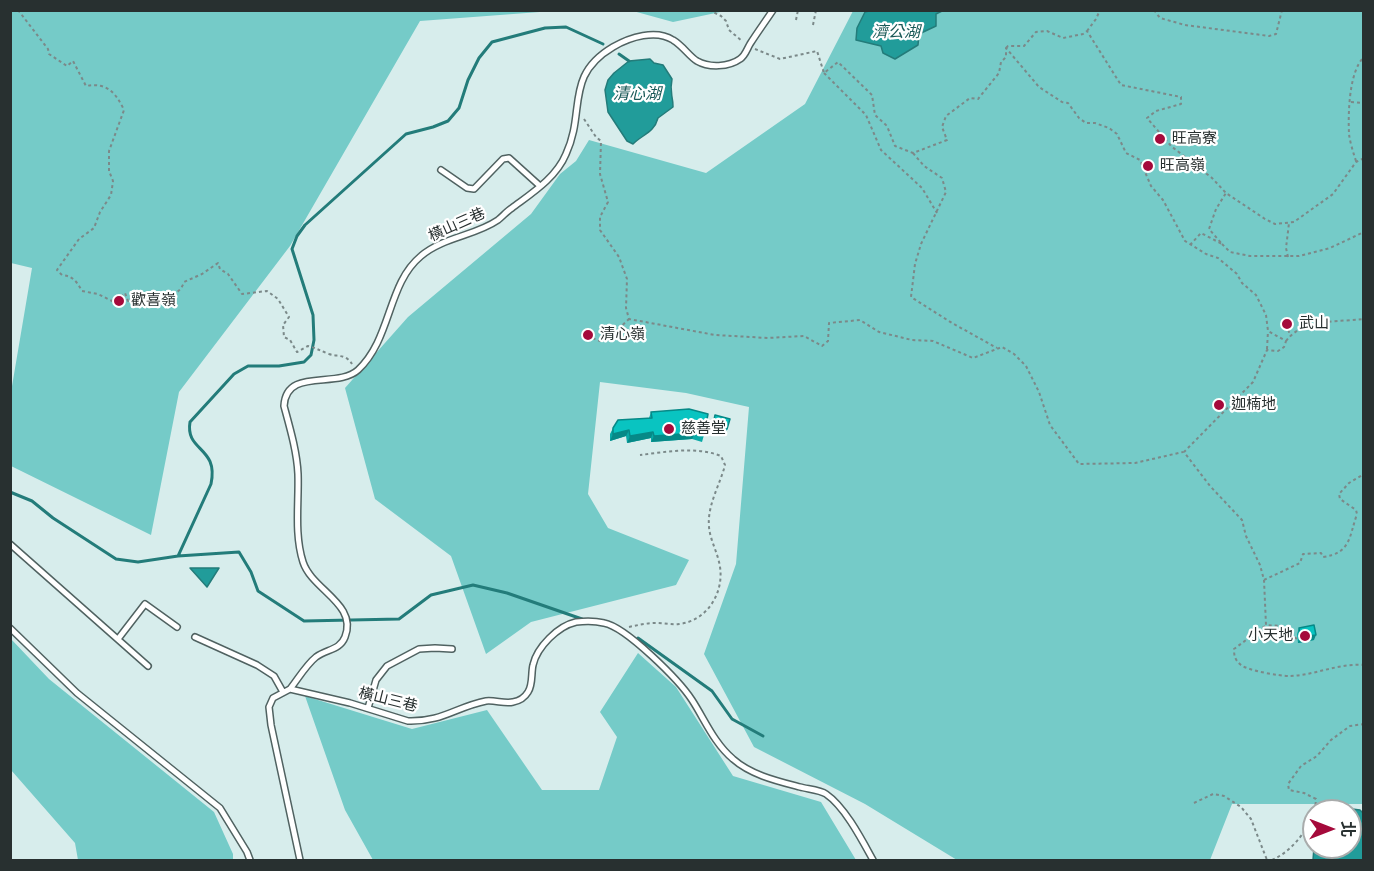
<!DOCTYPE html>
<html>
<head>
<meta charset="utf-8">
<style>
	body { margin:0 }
	#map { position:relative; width:1374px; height:871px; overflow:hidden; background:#d7edec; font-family:"IBM Plex Sans","Noto Sans TC",sans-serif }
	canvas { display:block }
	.frame { position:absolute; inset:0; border:12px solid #283030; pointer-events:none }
	.north { position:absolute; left:1302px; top:799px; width:60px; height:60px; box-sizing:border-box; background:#fff; border:2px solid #a9acac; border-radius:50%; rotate:90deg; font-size:16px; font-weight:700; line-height:24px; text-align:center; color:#283030 }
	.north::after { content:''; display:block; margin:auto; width:21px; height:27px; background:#a50a3b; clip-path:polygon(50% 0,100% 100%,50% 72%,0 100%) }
</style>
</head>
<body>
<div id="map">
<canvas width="1374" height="871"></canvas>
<div class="frame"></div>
<div class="north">北</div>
</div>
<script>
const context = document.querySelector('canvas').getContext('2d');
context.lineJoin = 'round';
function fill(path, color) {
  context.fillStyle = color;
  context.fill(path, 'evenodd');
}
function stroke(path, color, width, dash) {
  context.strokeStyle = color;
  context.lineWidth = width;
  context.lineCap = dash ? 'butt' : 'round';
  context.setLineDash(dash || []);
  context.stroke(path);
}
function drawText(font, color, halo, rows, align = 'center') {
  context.font = font + ' "IBM Plex Sans","Noto Sans TC",sans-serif';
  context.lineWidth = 4.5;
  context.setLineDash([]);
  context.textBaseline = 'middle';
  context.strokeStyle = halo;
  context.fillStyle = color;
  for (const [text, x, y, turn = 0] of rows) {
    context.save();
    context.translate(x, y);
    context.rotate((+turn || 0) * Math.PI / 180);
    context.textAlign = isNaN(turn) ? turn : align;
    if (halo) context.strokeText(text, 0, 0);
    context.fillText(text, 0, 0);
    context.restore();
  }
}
fill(new Path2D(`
	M11 10 553 11 420 21 290 246 179 392 151 535 11 466V392L32 268 11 263Z
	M633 11H725L673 22Z
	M853 11H1363V804H1232L1210 860H957L865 804 754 747 704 654 736 564 749 407 686 393 600 382 588 494 608 528 689 560 676 585 531 622 486 654 451 556 375 499 345 388 408 317 531 214 560 174 576 161 589 140 706 173 805 104Z
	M11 639 49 679 214 812 233 854V860H78L75 843 11 770Z
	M638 653 676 687 733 776 821 802 856 860H373L345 810 305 696 412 729 487 710 542 790H599L617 737 600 712Z`), '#75cbc8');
const water = new Path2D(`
	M869 11V10L942 11 936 14V26L919 34 918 45 895 59 883 53 881 46 856 40 857 28 865 12Z
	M650 59 654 63 663 65 672 79C669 93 673 94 673 107L658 118C654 133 643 134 633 144L627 141 608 112 605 90 608 80 614 73 629 61Z
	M190 568H219L207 587Z
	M1344 808 1360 810 1363 813V860H1313L1314 847H1350V811H1331V809Z`);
fill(water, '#219c9a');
stroke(water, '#237c7a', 1.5);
stroke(new Path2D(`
	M619 54 629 61
	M10 492 32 501 53 518 116 559 138 562 178 556 239 552 251 572 258 591 304 621 399 619 431 595 473 585 507 593 582 619
	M178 556 211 484C219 446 185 452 190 422L234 374 248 366H279L304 362 311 355 314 340 313 315 292 249 297 236 305 225 406 134 433 127 448 121 459 108 468 80 479 58 492 42 545 28 566 27 603 44
	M638 638 712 691 732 719 763 736`), '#237c7a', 3);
const service = new Path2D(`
	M441 170 467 188 474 189 503 159 509 158 540 186
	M10 544 148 666
	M10 628 77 693 220 808 247 852 250 860
	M195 637 257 665 274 676 283 692
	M118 639 145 604 177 627
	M290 689C298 679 306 665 316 657 327 649 340 650 345 637 358 604 312 590 303 562 294 534 299 502 298 474 297 452 290 428 284 406 286 367 337 389 358 370 392 338 387 284 421 256 443 237 475 236 498 220 503 216 507 211 512 208 532 193 556 178 566 154 586 111 564 76 613 47 630 37 656 29 673 40 683 46 689 56 697 61 709 68 729 67 740 59 745 56 747 49 750 44 757 33 765 22 773 10
	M368 708 376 680 387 666 419 649 435 648 452 649
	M300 860 271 725 269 707 273 698 290 689 350 703 408 721C442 722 456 707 486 701 495 700 505 704 513 702 519 701 525 697 528 692 533 685 531 673 533 665 537 647 558 626 576 622 584 621 596 621 604 623 626 627 679 680 692 700 705 720 714 743 733 759 751 775 777 781 800 787 807 789 820 790 826 794 845 807 862 840 873 860`);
stroke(service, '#506261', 8);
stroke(new Path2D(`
	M18 10 48 49 49 54 67 66 73 61 86 86C107 82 116 93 124 110L109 151V171L113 181 111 195 100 212 94 228 79 239 57 270 62 275C73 276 77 282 82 291L98 294 112 301 119 299 125 293 128 301 133 300 139 294 149 302 153 303C163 295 179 298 184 282L202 274 218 263 220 269 228 274 242 294 267 291 278 299 289 317 283 325 284 337 290 340 297 352 308 346C316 348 321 351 329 354 338 357 346 354 352 364
	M709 10 721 16 726 21 729 30 742 41
	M1154 10 1160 18 1185 25 1269 36 1276 34 1282 10
	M796 20 798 10
	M813 25 816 10
	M1087 31 1096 19 1100 10
	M1006 48 1008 46H1024L1036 32 1047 31 1063 38 1083 34 1087 31 1121 85 1181 97V104L1156 111 1147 118 1171 146 1212 178 1226 193 1265 219 1275 224 1294 222 1333 194 1356 162 1364 158
	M755 49 780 59 817 51 824 73 838 62 872 95 875 115 887 126 895 146 913 153 947 140 942 127 946 116 970 98 978 99 999 73 1001 62 1006 57V48L1039 87 1062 102 1068 103 1079 118 1086 123H1095L1109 128 1117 134 1126 153 1140 160 1151 186 1163 200 1185 241 1206 254 1218 258 1237 274 1242 283 1256 295 1266 315 1268 331 1286 341 1284 347 1278 351 1267 350 1253 382 1184 452 1210 486 1242 520 1246 536 1260 565 1264 580 1266 625 1280 626 1297 639
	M824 73 866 115 881 150 922 188 937 213
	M1351 102 1364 103
	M584 119 596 137 601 141 600 174 608 202 600 217V230L619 257 627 279 626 308 629 319 715 335 768 338 804 336 822 346 828 341 829 323 860 320 879 332 912 340 933 341 973 358 1002 347 1014 354 1026 366 1039 392 1050 425 1079 464 1135 463 1183 452
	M913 153 924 166 942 178 946 192 921 244 915 264 911 297 952 323 997 348
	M1356 161C1353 152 1350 142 1349 134 1348 113 1349 71 1364 57
	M1222 244 1230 252 1250 256H1299L1330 248 1364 232
	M1190 245 1201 233 1222 244 1209 229 1216 209 1226 193
	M1288 257 1286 248 1289 223
	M1287 324 1290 336
	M587 336 600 341 613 334 629 319
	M1286 341C1302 319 1338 322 1364 319
	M1267 349 1268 331
	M1264 580 1300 563 1303 554 1321 553 1323 557C1351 553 1349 537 1357 514L1356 510 1340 499 1339 494 1349 483 1364 474
	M1265 626 1234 649C1234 656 1235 660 1241 665 1249 671 1280 676 1290 676 1316 675 1338 663 1364 665
	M629 627C638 625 647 623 656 623 664 623 672 625 679 624 707 621 724 593 720 567 718 553 710 540 709 527 707 505 720 485 725 465L721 456C696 446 666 452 640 455
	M1194 803 1213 794 1224 796 1241 807 1251 819 1267 860
	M1315 811 1316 799 1304 793 1289 790 1288 784 1301 766 1317 756 1331 740 1350 726 1364 724
	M1272 860C1292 851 1305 833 1314 814`), '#7b8989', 2, [3, 3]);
stroke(service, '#fff', 5);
fill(new Path2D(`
	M651 412 704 435 702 442 692 439 651 442V438L627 443 626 436 610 441V434L613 428 649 418Z
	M715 415 727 429 725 434 711 430Z
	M1299 628 1314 640 1298 643 1297 634Z`), '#08a9a6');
fill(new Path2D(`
	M629 430 626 436 610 441 613 434Z
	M653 432 651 438 627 443 630 436Z
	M695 433 692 439 651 442 654 436Z
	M1316 635 1314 640 1298 643 1300 637Z`), '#068987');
const building = new Path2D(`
	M689 409 708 414 704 435 695 433 654 436 653 432 630 436 629 430 613 434V428L618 420 652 418 651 412Z
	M715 415 730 419 727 429 713 425Z
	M1314 625 1316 635 1300 637 1299 628Z`);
fill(building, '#09c4c1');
stroke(building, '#068987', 1.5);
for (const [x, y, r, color] of [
	[1160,139,6,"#a50a3b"],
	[1148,166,6,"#a50a3b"],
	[119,301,6,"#a50a3b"],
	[1287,324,6,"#a50a3b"],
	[588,335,6,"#a50a3b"],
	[1219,405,6,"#a50a3b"],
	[669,429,6,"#a50a3b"],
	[1305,636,6,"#a50a3b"]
]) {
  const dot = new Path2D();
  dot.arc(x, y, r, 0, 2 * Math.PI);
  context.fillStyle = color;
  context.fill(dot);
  stroke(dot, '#fff', 2);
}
drawText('15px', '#283030', '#fff', [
	["旺高寮",1172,139],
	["旺高嶺",1160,166],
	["歡喜嶺",131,301],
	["武山",1299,324],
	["清心嶺",600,335],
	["迦楠地",1231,405],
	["慈善堂",681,429],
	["小天地",1293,636,"right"]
], 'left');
drawText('15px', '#283030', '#fff', [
	["橫山三巷",457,225,-24],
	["橫山三巷",388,700,14]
]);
drawText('italic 16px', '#195957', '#fff', [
	["濟公湖",896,32],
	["清心湖",637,94]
]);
</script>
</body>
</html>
